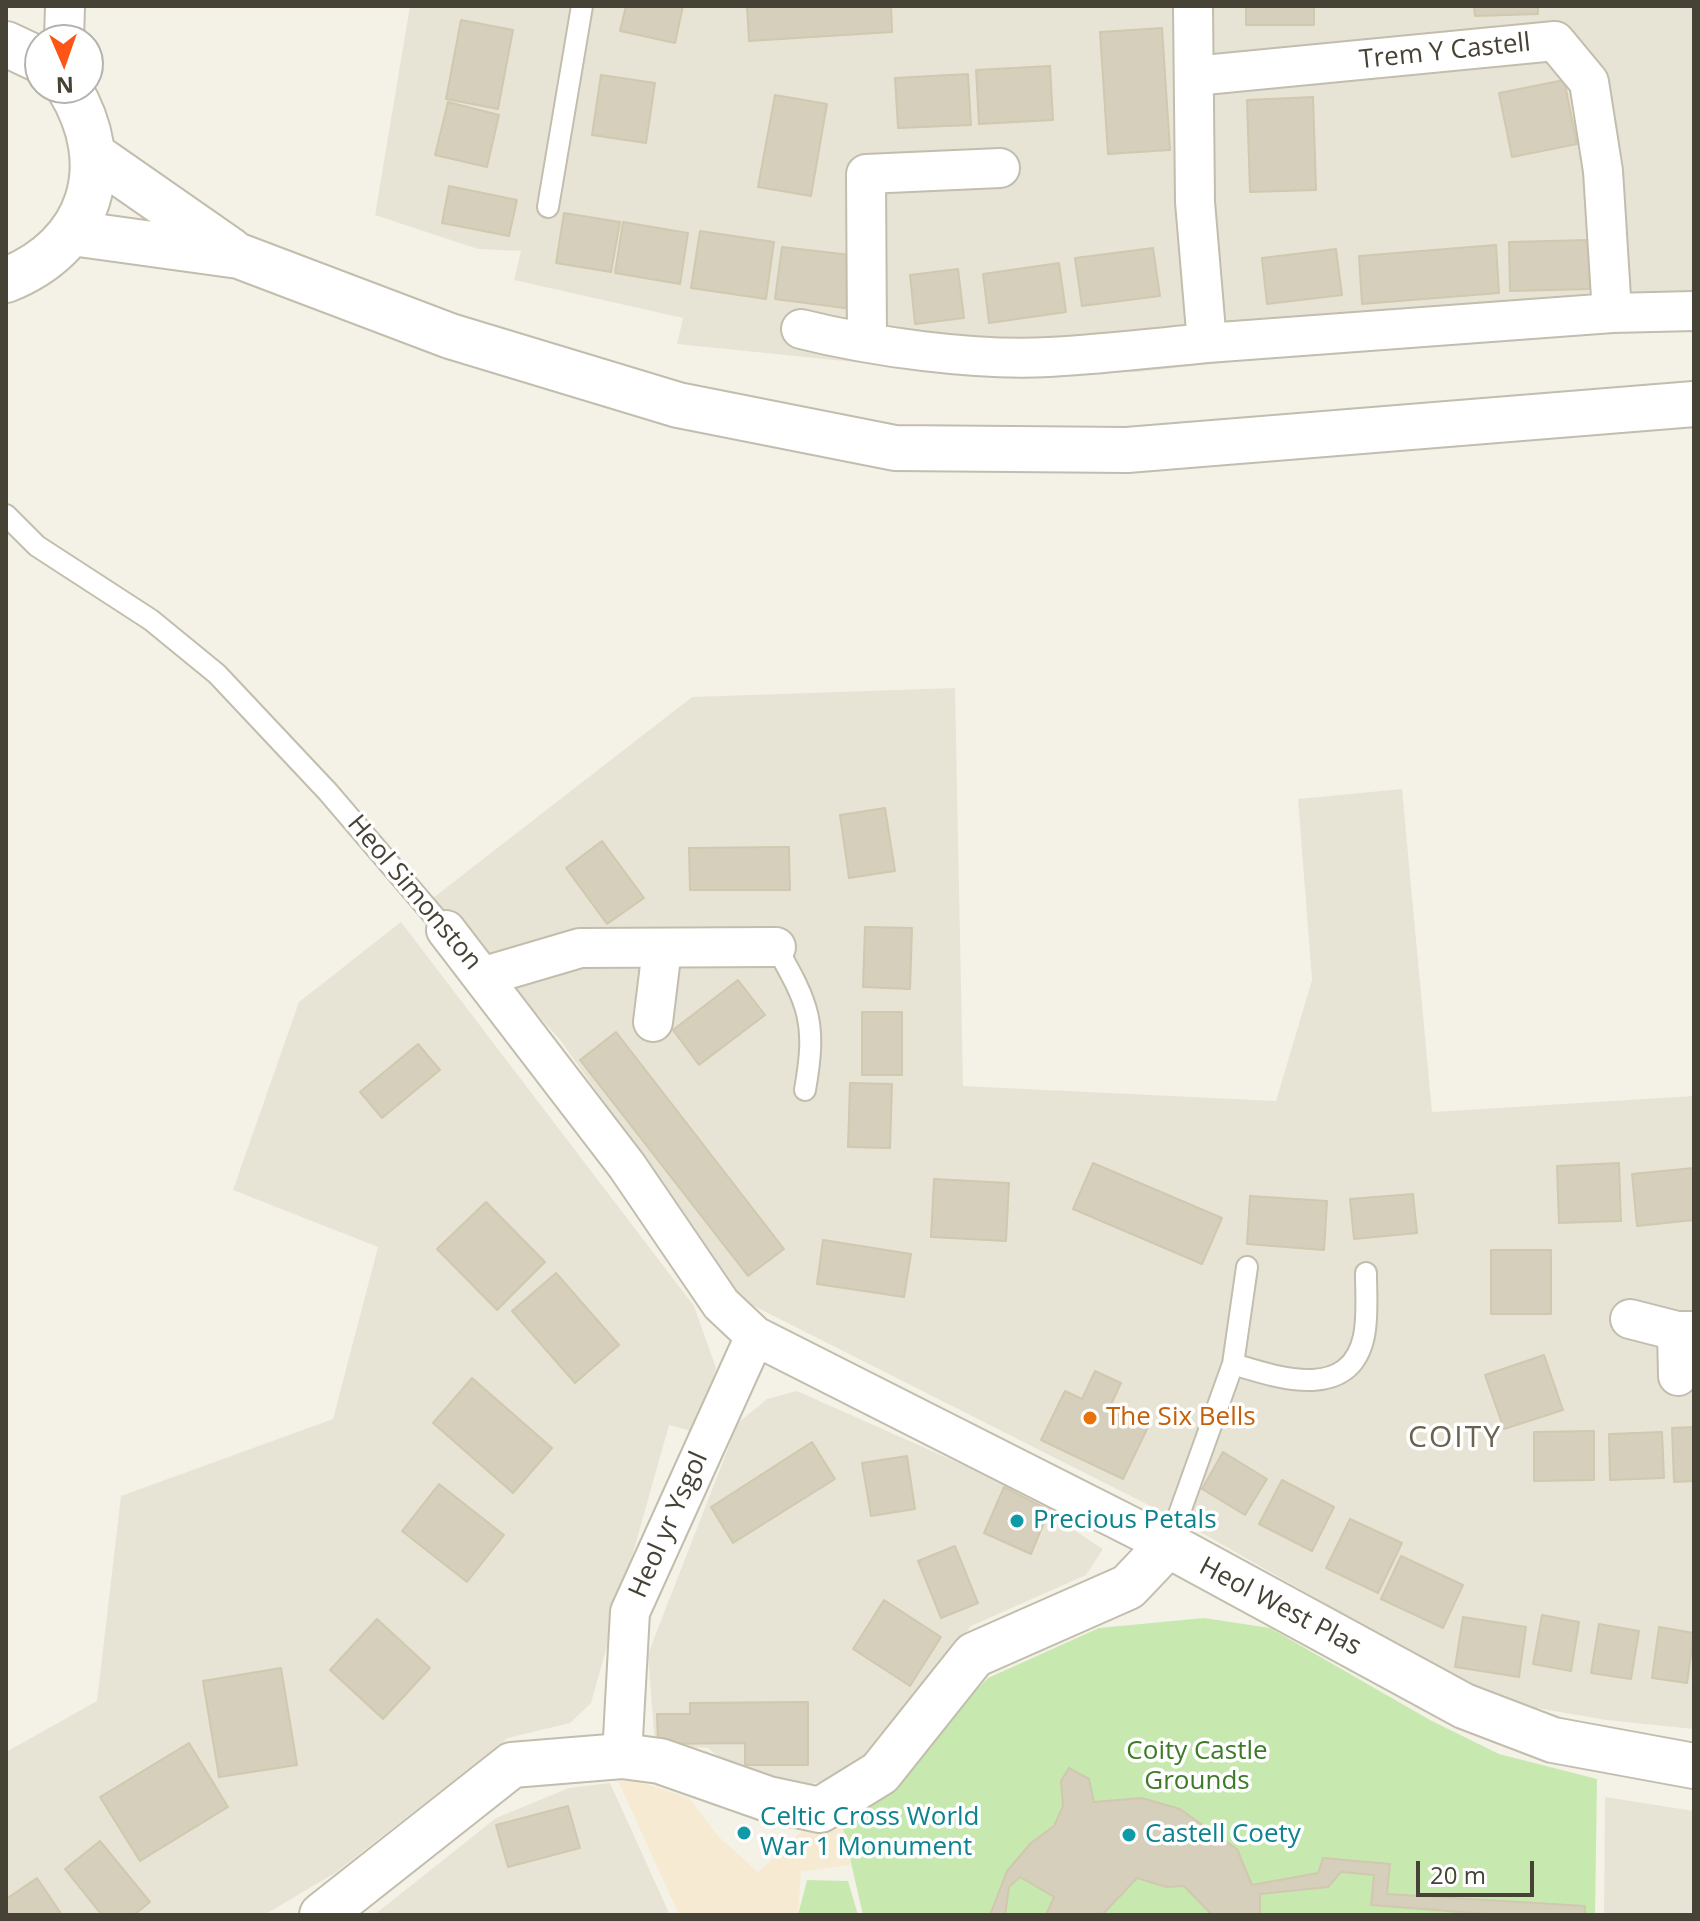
<!DOCTYPE html>
<html>
<head>
<meta charset="utf-8">
<style>
	body { margin:0 }
	#map { position:relative; width:1700px; height:1921px; overflow:hidden; background:#f4f1e7; font-family:"Open Sans",sans-serif }
	canvas { display:block }
	.frame { position:absolute; inset:0; border:8px solid #474236; pointer-events:none }
	.north { position:absolute; left:24px; top:24px; width:80px; height:80px; box-sizing:border-box; background:#fff; border:2px solid #b5b3af; border-radius:50%; rotate:178deg; font-size:22px; font-weight:700; line-height:32px; text-align:center; color:#474236 }
	.north::after { content:''; display:block; margin:auto; width:28px; height:36px; background:#fd5515; clip-path:polygon(50% 0,100% 100%,50% 72%,0 100%) }
	.scale { position:absolute; left:1416px; top:1861px; width:118px; height:36px; box-sizing:border-box; border:4px solid #474236; border-top:0; padding-left:10px; font-size:24px; line-height:28px; white-space:nowrap; color:#474236; -webkit-text-stroke:6px #fff; paint-order:stroke }
</style>
</head>
<body>
<div id="map">
<canvas width="1700" height="1921"></canvas>
<div class="frame"></div>
<div class="north">N</div>
<div class="scale">20 m</div>
</div>
<script>
const context = document.querySelector('canvas').getContext('2d');
context.lineJoin = 'round';
function fill(path, color) {
  context.fillStyle = color;
  context.fill(path, 'evenodd');
}
function stroke(path, color, width, dash) {
  context.strokeStyle = color;
  context.lineWidth = width;
  context.lineCap = dash ? 'butt' : 'round';
  context.setLineDash(dash || []);
  context.stroke(path);
}
function drawText(font, color, halo, rows, align = 'center') {
  context.font = font + ' "Open Sans",sans-serif';
  context.lineWidth = 7;
  context.setLineDash([]);
  context.textBaseline = 'middle';
  context.strokeStyle = halo;
  context.fillStyle = color;
  for (const [text, x, y, turn = 0] of rows) {
    context.save();
    context.translate(x, y);
    context.rotate((+turn || 0) * Math.PI / 180);
    context.textAlign = isNaN(turn) ? turn : align;
    if (halo) context.strokeText(text, 0, 0);
    context.fillText(text, 0, 0);
    context.restore();
  }
}
fill(new Path2D(`
	M410 6H1694V328L1435 339 1138 372 972 374 677 344 683 318 514 280 521 251 478 249 375 215Z
	M955 688 963 1086 1276 1101 1312 980 1298 799 1402 789 1432 1112 1694 1096V1729L1606 1720 1496 1701 1188 1525 744 1301 561 1041 433 898 692 697Z
	M401 922 694 1306 716 1368 699 1433 669 1425 591 1703 570 1723 508 1738 335 1873 264 1915H6V1752L97 1701 121 1496 333 1419 378 1247 233 1190 299 1002Z
	M797 1391 997 1480 1103 1549 1086 1575 971 1626 875 1756 844 1776 799 1787 744 1778 708 1748 655 1746 648 1654 738 1423 767 1399Z
	M610 1783 670 1915H374L496 1818 569 1788Z
	M1605 1797 1694 1811V1915H1604Z`), '#e8e4d5');
fill(new Path2D(`
	M615 1774 689 1798 718 1836 758 1872 837 1799 850 1865 801 1872 798 1915H679Z`), '#f6ebd2');
fill(new Path2D(`
	M1204 1618 1270 1628 1430 1720 1499 1754 1597 1779 1595 1915H863L843 1828 988 1678 1099 1628Z
	M807 1880 848 1881 858 1915H798Z`), '#c7e9af');
const building = new Path2D(`
	M626 6H683L675 43 620 31Z
	M747 6H891L892 32 749 41Z
	M1246 6H1314V25H1246Z
	M1474 6H1538V14L1475 16Z
	M461 20 513 30 498 109 446 99Z
	M1162 28 1170 150 1108 154 1100 32Z
	M1050 66 1053 120 979 124 976 70Z
	M968 74 971 125 898 128 895 78Z
	M601 75 655 83 646 143 592 135Z
	M1564 80 1577 144 1512 157 1499 93Z
	M775 95 827 104 811 196 758 187Z
	M1313 97 1316 190 1250 192 1247 100Z
	M448 102 499 115 487 167 435 155Z
	M449 186 517 200 509 236 442 223Z
	M564 213 620 222 611 272 556 263Z
	M623 222 688 233 680 284 615 273Z
	M700 231 774 242 766 299 691 288Z
	M1589 240 1590 289 1510 291 1509 242Z
	M1496 245 1499 293 1362 304 1359 256Z
	M782 247 859 256 852 309 775 299Z
	M1153 248 1160 296 1082 306 1075 258Z
	M1336 249 1342 295 1267 304 1262 258Z
	M1059 263 1066 312 989 323 983 274Z
	M958 269 964 318 915 324 910 275Z
	M885 808 895 871 849 878 840 815Z
	M602 841 644 898 607 924 566 868Z
	M789 847 790 890H690L689 848Z
	M865 927 912 928 910 989 863 987Z
	M738 980 765 1015 699 1065 673 1030Z
	M862 1012H902V1075H862Z
	M616 1032 784 1249 748 1276 580 1060Z
	M418 1044 440 1070 382 1118 360 1092Z
	M850 1083 892 1084 890 1148 848 1147Z
	M1093 1163 1222 1218 1202 1264 1073 1209Z
	M1619 1163 1621 1221 1559 1223 1557 1166Z
	M1694 1168V1220L1637 1226 1632 1174Z
	M934 1179 1009 1183 1006 1241 931 1237Z
	M1413 1194 1417 1233 1354 1239 1350 1199Z
	M1250 1196 1327 1201 1324 1250 1247 1244Z
	M486 1202 545 1262 497 1310 437 1249Z
	M823 1240 911 1254 904 1297 817 1284Z
	M1491 1250H1551V1314H1491Z
	M556 1273 619 1345 575 1383 512 1311Z
	M1544 1355 1563 1410 1504 1429 1485 1375Z
	M1095 1371 1121 1383 1109 1409 1148 1427 1123 1479 1041 1440 1065 1391 1082 1399Z
	M472 1378 552 1448 513 1493 433 1423Z
	M1694 1427V1481L1674 1482 1672 1428Z
	M1594 1431V1480L1534 1481V1432Z
	M1662 1432 1664 1478 1610 1480 1609 1434Z
	M812 1442 835 1479 733 1543 711 1507Z
	M1223 1452 1267 1479 1245 1515 1202 1489Z
	M907 1456 915 1509 871 1516 862 1463Z
	M1282 1480 1334 1507 1312 1551 1259 1524Z
	M439 1484 504 1535 467 1582 402 1531Z
	M1004 1487 1049 1510 1031 1554 984 1533Z
	M1350 1519 1402 1543 1378 1593 1326 1568Z
	M955 1546 978 1603 941 1618 918 1561Z
	M1401 1556 1463 1585 1443 1628 1381 1599Z
	M884 1600 941 1637 910 1686 853 1649Z
	M1542 1615 1579 1622 1571 1671 1533 1664Z
	M1463 1617 1526 1627 1519 1677 1455 1667Z
	M377 1619 430 1668 383 1719 330 1670Z
	M1599 1624 1639 1631 1631 1679 1591 1673Z
	M1659 1627 1694 1633 1687 1683 1652 1678Z
	M281 1668 297 1765 219 1777 203 1681Z
	M808 1702V1765H745V1743L658 1744 657 1714H690V1703Z
	M189 1743 228 1807 140 1861 100 1797Z
	M1069 1768 1089 1779 1094 1802 1142 1798 1180 1809 1237 1849 1252 1885 1318 1873 1323 1858 1390 1864 1387 1894 1585 1906V1915H1499L1371 1905 1374 1875 1341 1872 1328 1887 1260 1894V1914L1264 1915H1212L1184 1886 1166 1887 1137 1878 1102 1915H1046L1054 1897 1020 1877 1009 1887 1005 1915H990L1007 1871 1031 1843 1054 1826 1063 1806 1061 1781Z
	M568 1806 580 1848 508 1867 496 1825Z
	M100 1841 150 1902 134 1915H102L65 1869Z
	M37 1878 62 1915H6V1899Z`);
fill(building, '#d6cfbc');
stroke(building, '#d0c8af', 2);
const service = new Path2D(`
	M548 207 582 6
	M6 515 37 546 151 620 217 674 328 792 446 930
	M776 947C809 1005 817 1022 805 1090
	M1233 1364C1279 1378 1350 1402 1364 1336 1368 1317 1366 1293 1366 1273
	M1168 1545 1233 1364 1247 1267`);
const minor = new Path2D(`
	M1193 6 1195 202 1207 343 1612 313 1694 311
	M64 40 65 6
	M1194 76 1555 41 1589 82 1603 171 1612 313
	M801 329C873 347 975 361 1049 357 1102 354 1154 348 1207 343
	M867 342 866 174 1000 168
	M446 930 627 1166 721 1304 755 1336 1168 1545
	M485 976 580 948 776 947
	M653 1022 662 949
	M1630 1319 1677 1331H1694
	M1677 1331 1678 1376
	M622 1756 630 1612 755 1336`);
const tertiary = new Path2D(`
	M6 44 40 60
	M95 156 230 250
	M72 233 239 256 450 336 678 405 895 448 1127 450 1694 404
	M6 280C92 246 116 165 69 88
	M322 1915 512 1765 622 1756 660 1761 768 1799 820 1810 880 1773 974 1655 1128 1587 1168 1545 1464 1706 1553 1740 1694 1766`);
stroke(service, '#c2bdac', 24);
stroke(minor, '#c2bdac', 42);
stroke(tertiary, '#c2bdac', 48);
stroke(service, '#fff', 20);
stroke(minor, '#fff', 38);
stroke(tertiary, '#fff', 44);
for (const [x, y, r, color] of [
	[1090,1418,8,"#e8710a"],
	[1017,1521,8,"#0f9aa8"],
	[744,1833,8,"#0f9aa8"],
	[1129,1835,8,"#0f9aa8"]
]) {
  const dot = new Path2D();
  dot.arc(x, y, r, 0, 2 * Math.PI);
  context.fillStyle = color;
  context.fill(dot);
  stroke(dot, '#fff', 3);
}
drawText('26px', '#474236', '#fff', [
	["Trem Y Castell",1445,52,-6],
	["Heol Simonston",414,893,50],
	["Heol yr Ysgol",669,1525,-66],
	["Heol West Plas",1280,1607,28]
]);
drawText('26px', '#c56008', '#fff', [
	["The Six Bells",1106,1418]
], 'left');
drawText('26px', '#0d838f', '#fff', [
	["Precious Petals",1033,1521],
	["Celtic Cross World",760,1818],
	["War 1 Monument",760,1848],
	["Castell Coety",1145,1835]
], 'left');
drawText('26px', '#3d7a28', '#fff', [
	["Coity Castle",1197,1752],
	["Grounds",1197,1782]
]);
context.letterSpacing = '2px';
drawText('30px', '#6a624d', '#fff', [
	["COITY",1455,1438]
]);
context.letterSpacing = '0px';
</script>
</body>
</html>
